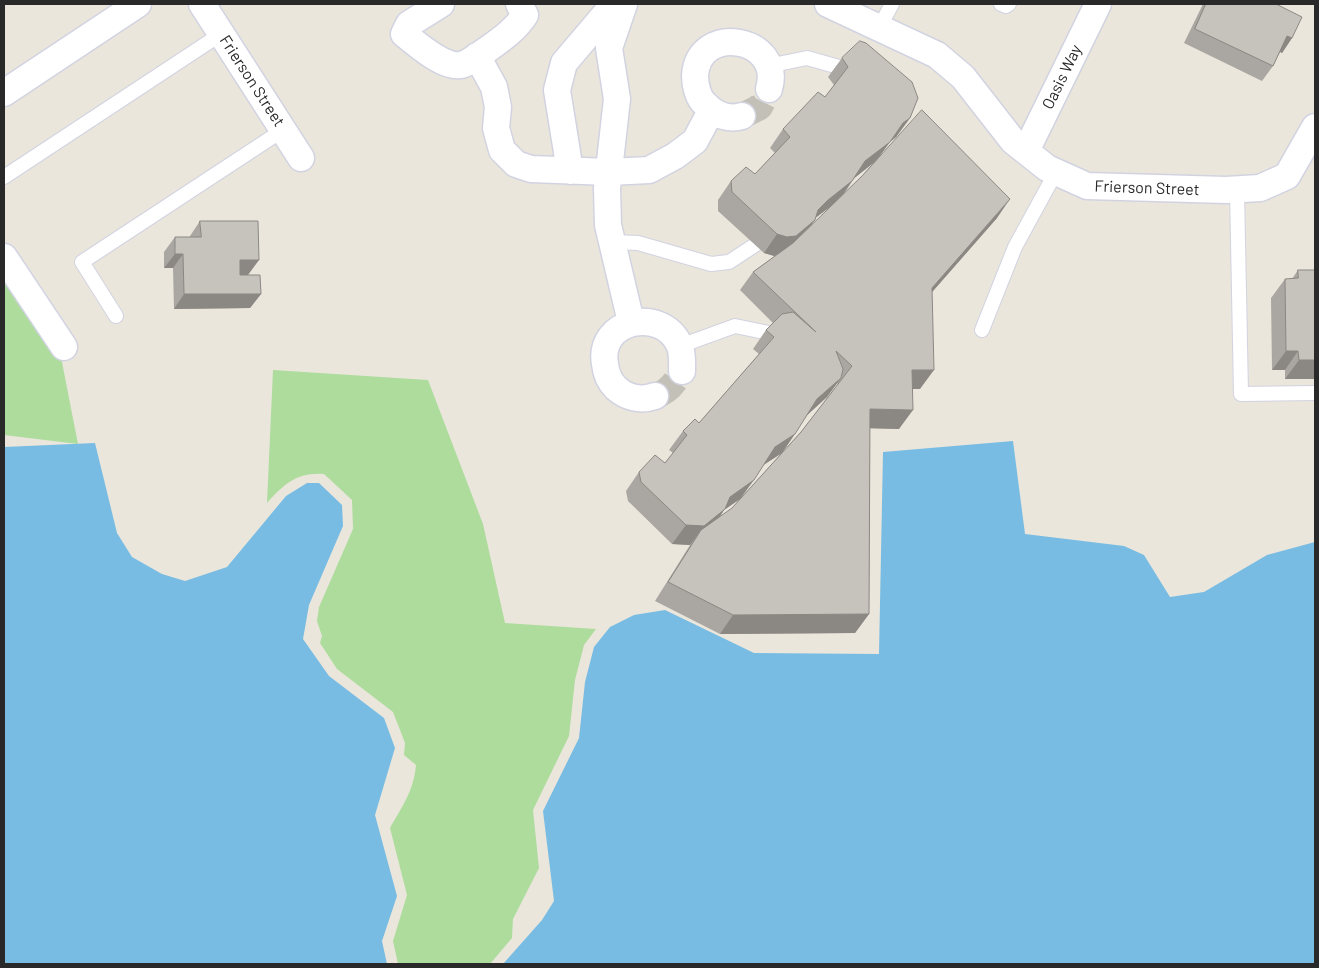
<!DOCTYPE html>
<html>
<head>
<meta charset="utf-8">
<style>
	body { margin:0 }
	#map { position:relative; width:1319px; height:968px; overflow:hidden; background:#eae6dc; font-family:Barlow,sans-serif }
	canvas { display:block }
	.frame { position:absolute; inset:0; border:5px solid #292929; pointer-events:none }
</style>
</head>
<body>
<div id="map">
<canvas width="1319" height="968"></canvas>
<div class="frame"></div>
</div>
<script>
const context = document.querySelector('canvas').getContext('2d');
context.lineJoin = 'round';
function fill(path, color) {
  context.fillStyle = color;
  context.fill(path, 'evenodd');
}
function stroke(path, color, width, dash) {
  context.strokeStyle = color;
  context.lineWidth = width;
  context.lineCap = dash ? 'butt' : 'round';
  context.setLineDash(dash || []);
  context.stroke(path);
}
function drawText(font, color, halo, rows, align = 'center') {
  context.font = font + ' Barlow,sans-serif';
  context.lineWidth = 4;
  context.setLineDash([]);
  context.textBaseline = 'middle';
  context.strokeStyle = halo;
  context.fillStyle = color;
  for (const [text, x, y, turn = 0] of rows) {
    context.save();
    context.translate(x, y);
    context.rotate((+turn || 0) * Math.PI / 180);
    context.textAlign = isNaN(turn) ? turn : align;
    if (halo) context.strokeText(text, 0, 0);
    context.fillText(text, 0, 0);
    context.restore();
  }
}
fill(new Path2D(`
	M4 273 60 352 78 444 4 435Z
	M273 370 428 380 483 524 505 623 596 629 584 645 575 680 569 736 533 810 539 868 513 919 512 938 490 964H398L393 941 407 895 390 828C402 807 414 790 416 765L404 755 405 743 393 712 337 669 320 643 322 636 317 621 319 607 353 529 352 500 324 474C297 472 284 484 267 503Z`), '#addc9d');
fill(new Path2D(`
	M1013 441 1025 534 1124 546 1144 555 1170 597 1204 592 1267 555 1315 542V964H503L542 920 554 901 543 811 579 738 585 682 594 647 610 627 634 615 665 610 754 653 879 654 883 452Z
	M95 443 117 533 132 557 162 574 185 581 227 567 286 496 307 483H319L342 505 343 526 309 605 303 639 329 676 384 718 395 748 375 815 397 896 382 941 387 964H4V447Z`), '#78bce3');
stroke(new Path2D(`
	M742 116 760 107 769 89
	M655 396C669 392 675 382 682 371`), '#c3c0b8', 26, [26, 13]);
const lane = new Path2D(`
	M1001 4 1006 6 1009 4
	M879 28 892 4
	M768 66 807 58 839 67
	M4 177 221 34
	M1237 190 1241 394 1315 393
	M612 242 638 243 711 264 729 262 755 245
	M116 316 82 262 283 130
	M982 330 1015 247 1056 172
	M680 346 735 326 769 333`);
const street = new Path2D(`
	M202 4 301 158
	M441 4 409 24 404 34C417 44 443 68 461 65 470 63 480 54 488 49 502 39 515 30 525 15L519 4
	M624 4 609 48 617 99 607 188 608 225 631 322
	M828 4 937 55 963 77 1013 141 1047 168 1087 186 1226 190 1260 188 1287 176 1315 127
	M477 56 494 87 498 107 496 128 502 150 516 164 531 169 609 172 649 170 675 156 695 141 711 111
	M4 93 138 4
	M742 116C728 120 715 115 705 104 698 98 695 85 695 76 698 22 784 37 769 89
	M1026 151 1098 4
	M570 171 557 90 564 63 614 4
	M4 257 64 347
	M655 396C641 401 627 398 616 388 609 381 606 374 605 364 597 320 661 306 679 344 683 352 682 363 682 371`);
stroke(lane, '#d2d3e1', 16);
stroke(street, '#d2d3e1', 29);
stroke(lane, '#fff', 14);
stroke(street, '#fff', 26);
fill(new Path2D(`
	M1203 4H1276L1292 38 1282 53 1280 52 1273 66 1262 81 1184 43Z
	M842 58 910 118 896 137 890 142 877 159 997 218 932 292 920 389H912L899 429 870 428 869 614 855 633 720 634 655 601 690 545 672 544 628 501 626 491 639 472 665 463 673 453 669 450 683 431 699 423 759 354 753 349 766 330 773 323 740 290 753 272 775 256 764 253 718 211V200L731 181 755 174 775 153 770 148 783 129 825 97 834 85 828 77ZM875 161 862 176 844 194 855 177ZM830 207 810 227 815 218ZM837 383 838 384 801 432 741 498 763 465 782 453 807 415 827 397ZM740 499 732 508 720 517 724 510Z
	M200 221 248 275 261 294 250 308 174 309 173 268H164V252L175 237H190V236Z
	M1298 270 1315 379H1285V370H1272L1271 298 1285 279H1292Z`), '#aaa7a2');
fill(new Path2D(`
	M1287 36 1292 38 1282 53 1277 50Z
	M910 118 896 137 890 142 876 161 852 180 865 161 903 123Z
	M852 181 839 200 814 219 815 220 802 239 782 254 774 256 764 253 777 234 818 210 828 200Z
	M1010 199 997 218 919 307 932 288Z
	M175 254H183L173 268H164Z
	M240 260H259L248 275H230Z
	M184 294H261L250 308 174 309Z
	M1286 351H1298L1285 370H1272Z
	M1299 360H1315V379H1285Z
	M912 370H934L920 389H899Z
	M841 378 827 397 804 418 817 399Z
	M870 409 913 410 899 429 857 428Z
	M795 434 782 453 762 466 775 447Z
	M754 480 740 499 724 510 712 528 701 530 690 545 672 544 686 525 730 497Z
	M869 614 855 633 720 634 733 615Z`), '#8b8884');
const building = new Path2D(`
	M1206 4H1276L1302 17 1292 38 1287 36 1273 66 1195 29Z
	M860 41 866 43 912 82 918 98 910 118 903 123 890 142 865 161 852 181 828 200 818 210 815 220 796 236 787 237 777 234 732 192 731 181 746 167 755 174 790 137 783 129 818 92 825 97 848 67 842 58Z
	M922 110 1010 199 932 288 934 370H912L913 410 870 409 869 614 733 615 668 582 701 530 732 508 801 432 852 366 836 351 843 369 841 378 817 399 795 434 775 447 754 480 730 497 725 509 704 526 686 525 641 482 639 472 655 455 665 463 687 435 683 431 695 419 699 423 774 337 766 330 782 314 793 312 816 332 753 272 793 243 862 176Z
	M200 221H258L259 260H240V275H260L261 294H184L183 254H175V237H201Z
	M1298 270H1315V360H1299L1298 351H1286L1285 279 1298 278Z`);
fill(building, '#c6c2bc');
stroke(building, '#8b8884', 1);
drawText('16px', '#292929', '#fff', [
	["Oasis Way",1062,77,-64],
	["Frierson Street",252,81,57],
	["Frierson Street",1147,188,2]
]);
</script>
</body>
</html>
